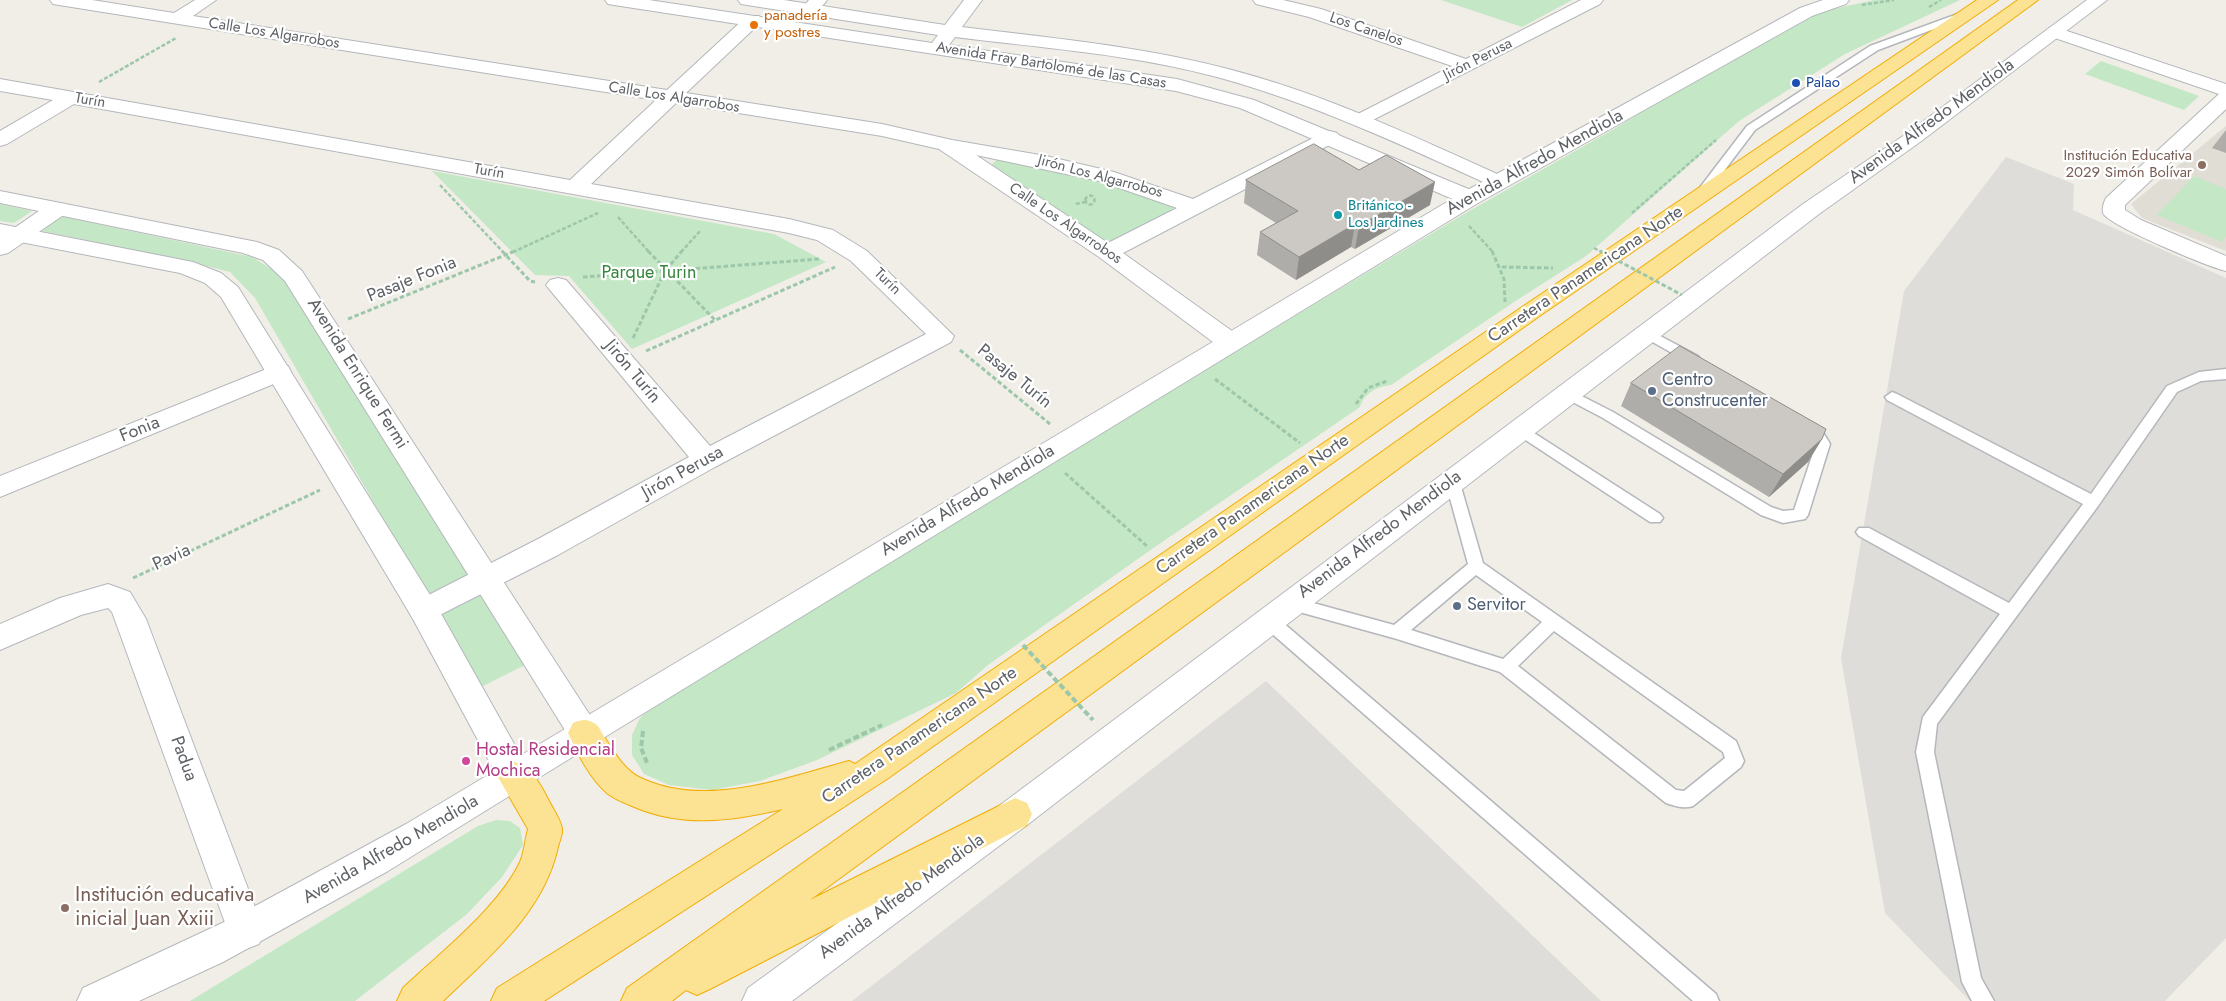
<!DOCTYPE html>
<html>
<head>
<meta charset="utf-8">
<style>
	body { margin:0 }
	canvas { display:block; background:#f0eee7 }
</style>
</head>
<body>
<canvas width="2226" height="1001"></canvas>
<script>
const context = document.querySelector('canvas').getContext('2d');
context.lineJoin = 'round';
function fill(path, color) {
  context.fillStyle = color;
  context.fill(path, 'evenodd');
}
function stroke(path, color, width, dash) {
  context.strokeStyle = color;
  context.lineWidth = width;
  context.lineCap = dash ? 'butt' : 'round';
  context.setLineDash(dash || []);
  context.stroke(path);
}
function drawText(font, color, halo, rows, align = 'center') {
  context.font = font + ' Jost,sans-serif';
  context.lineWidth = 4.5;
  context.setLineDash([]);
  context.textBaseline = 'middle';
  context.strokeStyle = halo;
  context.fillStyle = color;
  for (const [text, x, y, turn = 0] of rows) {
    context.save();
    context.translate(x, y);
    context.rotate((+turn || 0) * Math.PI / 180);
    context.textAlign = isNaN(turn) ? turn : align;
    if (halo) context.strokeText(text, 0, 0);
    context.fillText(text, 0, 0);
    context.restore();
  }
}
fill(new Path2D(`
	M2006 157 2074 184 2073 210 2226 278V938L2165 1001H1970L1885 913 1841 658 1904 291Z
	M1266 681 1601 1001H852Z`), '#dfddd9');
fill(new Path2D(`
	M2226 126V251L2142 218 2131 204Z`), '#e0ddd5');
fill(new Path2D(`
	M1441 0H1572L1522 27Z
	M1874 0H1960L1845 54 1739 121 1586 256 1514 302 1391 385C1378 386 1364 393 1360 407L1149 551 988 665 956 693 817 760 760 781 712 790 669 785 644 774 632 755V735L640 718 657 701 1464 214 1614 129 1765 36 1800 20 1829 10Z
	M2101 61 2199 96 2184 110 2085 74Z
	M1001 156 1166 199 1173 207 1171 213 1109 242 1104 241 990 166Z
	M432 171 774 234 826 262 632 349 569 276 535 275Z
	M2194 176 2226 189V237L2222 242 2157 215Z
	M0 204 32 211 14 223 0 221Z
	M60 216 252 257 281 275 525 665 481 687 255 298 230 272 187 261 42 231Z
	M496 820 510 821 520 828 523 845 502 877 467 914 355 1001H190L478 826Z`), '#c4e7c5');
const service = new Path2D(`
	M1963 12 1968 15 1966 17 1878 50 1755 130 1705 196 1701 197 1695 194 1747 126 1870 46Z
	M1647 329 1698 356 1700 359 1698 362H1688L1642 336 1640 333 1642 330Z
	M2226 369V379L2201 381 2177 392 2098 506 1937 724 1934 752 1981 978 1994 1001H1972L1962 982 1916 752 1923 717 2000 614 1859 536 1856 532 1859 528H1869L2009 603 2083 504 1887 400 1885 397 1892 392 1897 394 2091 494 2167 386 2199 372Z
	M1568 389 1613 412 1771 507 1783 511 1794 510 1816 444 1813 437 1800 428 1807 423C1820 427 1824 433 1830 444L1808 515 1805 519 1783 523 1761 515 1603 418 1563 397 1561 394 1563 391Z
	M1520 424 1660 514 1663 518 1660 522H1650L1515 433 1513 429Z
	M1452 475 1457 476 1459 480 1483 563 1736 741 1744 761 1741 767 1693 806C1684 809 1675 806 1666 803L1500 672 1397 639 1285 608 1283 603 1285 598 1291 597 1394 625 1468 564 1445 480 1447 476ZM1476 575 1542 622 1503 659 1411 630ZM1554 631 1723 752 1725 758 1684 791 1676 790 1518 666Z
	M1268 613 1274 615 1716 994 1719 1001H1693L1262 625 1260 620 1262 615Z`);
const minor = new Path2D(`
	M50 0H92L174 13 195 0H216L193 16 667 90 747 16H759L762 20 759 24 686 93 882 124 952 140 1046 156 1114 172 1193 199 1323 133 1330 131 1337 133 1340 137 1337 141 1123 253 1239 336 1242 342 1239 348 1230 350 1221 348 1099 257 939 149 882 136 676 103 591 184 789 219 833 230 867 251 954 336 951 342 715 467 558 555 424 623 413 619 409 611 413 603 538 539 689 457 550 290 546 285 550 280 558 278 566 280 710 446 926 334 851 261 817 240 789 233 74 104 7 144 0 146V131L53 100 0 91V79L570 180 656 100 59 5 53 4ZM976 155 1099 181 1177 208 1108 243Z
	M809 0H827C820 9 815 16 804 13L801 9Z
	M1253 0H1283L1321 9 1466 59 1581 0H1603L1600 4 1361 126 1354 124 1351 120 1354 116 1452 66 1309 17 1256 4Z
	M2055 27 2226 84V109L2125 205V210L2141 220 2226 256V271C2209 267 2107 225 2103 213 2102 208 2104 202 2106 198L2219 94 2049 36 2046 32 2049 28Z
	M57 203 65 204 68 209 65 214 8 253 0 255V238L49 204Z
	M279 364 288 366 291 372 288 378 0 497V476Z
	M108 584 130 592 146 619 264 931 259 944 246 949 233 944 228 931 112 612 108 608 81 615 0 650V624L60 598Z`);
const tertiary = new Path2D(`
	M605 0H649L932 43 938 35 747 5 741 4 738 0H784L945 25 964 0H982L962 27C1051 38 1140 46 1228 69 1325 94 1415 137 1506 178L1510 182 1506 186 1499 188 1492 186C1402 145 1312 103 1217 77 1131 54 1042 48 955 37L949 45 1177 79 1254 100 1478 193 1481 198 1478 203 1470 204 1462 203 1240 108 1176 91 614 5 608 4Z
	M0 191 257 242 279 250 302 271 595 723 600 733 595 743 584 747 573 743 285 281 263 260 243 253 0 203Z
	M0 224 193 262 221 273 238 287 435 603 527 767 532 777 527 787 515 792 503 787 413 619 221 297 205 283 180 273 0 238Z`);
const secondary = new Path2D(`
	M1823 0H1849L1846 4 1812 16 1478 203 595 743 388 871 223 962 139 1001H77L83 988 235 917 406 824 1462 193 1800 8Z
	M2087 0H2107L1920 142 1819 214 1027 825 792 1001H742L748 988 1003 803 1803 204 1906 134Z`);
const motorway = new Path2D(`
	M1977 0H1998L1541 315 887 779 544 1001H491L497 988 783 809C732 821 681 828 632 806 624 803 615 799 608 794 590 779 578 754 568 733L573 723C580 720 586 718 594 723 599 725 602 734 605 738 615 754 626 772 643 779 707 808 786 778 849 761L855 764 1525 305Z
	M2018 0H2038L810 900 1015 798 1027 803 1032 814 1027 825 710 989 697 995 686 990 672 1001H621L627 988Z
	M515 762C532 768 541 785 549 801 553 809 561 820 562 829 563 834 559 842 558 847 544 912 489 957 443 1001H397L403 988C439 954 499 907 520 862 524 853 525 840 528 829L498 777 503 767Z`);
stroke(service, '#b4b7bb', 3);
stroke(minor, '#b4b7bb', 2);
stroke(tertiary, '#b4b7bb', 2);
stroke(secondary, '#b5b9bd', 2);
stroke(motorway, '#f2ad05', 2);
stroke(new Path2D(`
	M1862 5 1894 0
	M1929 7 1941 0
	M99 82 176 38
	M440 185 503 252
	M1085.5 200a4.5 4.5 0 1 1 9 0a4.5 4.5 0 1 1-9 0Z
	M1076 204 1085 202
	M1632 213 1716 140
	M618 217 649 252
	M1469 226 1493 252
	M513 252 598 213
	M681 252 701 230`), '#9dc7aa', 2.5, [4, 2]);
stroke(new Path2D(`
	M502 251 530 281 535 282
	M648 251 715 320
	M1492 251 1504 279 1505 302
	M1502 267 1553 268
	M583 277 665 271 682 251
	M348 319 515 251
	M633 338 665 271 819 259
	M960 350 1050 424
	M646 351 835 267
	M1215 379 1300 443
	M1356 404 1368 388 1387 381
	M1065 473 1148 547
	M133 578 320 490`), '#9dc7aa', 3, [4.5, 2.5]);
stroke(new Path2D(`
	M643 731 641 748 648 765
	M829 750 882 725`), '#9dc7aa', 4, [6, 3]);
fill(service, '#fff');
fill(minor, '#fff');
fill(tertiary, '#fff');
fill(secondary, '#fff');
fill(motorway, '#fbe393');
stroke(new Path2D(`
	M1594 248 1602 252`), '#9dc7aa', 2.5, [4, 2]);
stroke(new Path2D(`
	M1600 251 1682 295`), '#9dc7aa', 3, [4.5, 2.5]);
stroke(new Path2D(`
	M1023 645 1093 720`), '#9dc7aa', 4, [6, 3]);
fill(new Path2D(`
	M2226 130V153L2212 148Z
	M1359 170 1430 205 1355 249 1351 247 1296 280 1257 255 1260 232 1276 223 1244 203 1246 180Z
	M1631 383 1822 439 1808 462 1769 497 1621 406Z`), '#afada9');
fill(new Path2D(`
	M1435 182 1430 205 1355 249 1359 226Z
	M1355 224 1351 247 1296 280 1299 257Z
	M1822 439 1808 462 1769 497 1783 474Z`), '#8f8d89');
const building = new Path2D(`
	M1314 144 1359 170 1386 155 1435 182 1359 226 1355 224 1299 257 1260 232 1298 211 1246 180Z
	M1680 346 1826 429 1822 439 1783 474 1631 383Z`);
fill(building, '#ccc9c4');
stroke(building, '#8f8d89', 1);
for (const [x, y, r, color] of [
	[754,25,5,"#e8710a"],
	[1796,83,5,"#1a4fb4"],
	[2202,165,5,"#8d6e63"],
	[1338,215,5,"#0f9aa8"],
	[1652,391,5,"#5c6f8a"],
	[1457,606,5,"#5c6f8a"],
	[466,761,5,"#d1479c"],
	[65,908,5,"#8d6e63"]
]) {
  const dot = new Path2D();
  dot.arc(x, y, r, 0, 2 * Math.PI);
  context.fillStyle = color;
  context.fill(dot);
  stroke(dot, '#fff', 2);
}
drawText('15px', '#c56008', '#fff', [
	["panadería",764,16],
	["y postres",764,33]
], 'left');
drawText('15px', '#5e6266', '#fff', [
	["Los Canelos",1366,30,19],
	["Calle Los Algarrobos",274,34,9],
	["Jirón Perusa",1478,60,-27],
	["Avenida Fray Bartolomé de las Casas",1051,66,9],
	["Calle Los Algarrobos",674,98,9],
	["Turín",90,101,10],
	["Turín",489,172,10],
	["Jirón Los Algarrobos",1100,177,15],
	["Calle Los Algarrobos",1065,224,34],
	["Turín",887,282,44]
]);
drawText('15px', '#164399', '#fff', [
	["Palao",1806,83]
], 'left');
drawText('15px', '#785e54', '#fff', [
	["Institución Educativa",2192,156],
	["2029 Simón Bolívar",2192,173]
], 'right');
drawText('15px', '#0d838f', '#fff', [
	["Británico -",1348,206],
	["Los Jardines",1348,223]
], 'left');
drawText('18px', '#5e6266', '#fff', [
	["Avenida Alfredo Mendiola",1932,122,-36],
	["Avenida Alfredo Mendiola",1535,163,-29],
	["Carretera Panamericana Norte",1586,275,-34],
	["Pasaje Fonia",412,280,-22],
	["Jirón Turín",632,372,50],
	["Avenida Enrique Fermi",357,374,58],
	["Pasaje Turín",1014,377,39],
	["Fonia",140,430,-22],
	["Jirón Perusa",683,473,-29],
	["Avenida Alfredo Mendiola",968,501,-31],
	["Carretera Panamericana Norte",1253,505,-35],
	["Avenida Alfredo Mendiola",1380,535,-37],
	["Pavia",172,558,-25],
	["Carretera Panamericana Norte",920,736,-34],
	["Padua",183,759,70],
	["Avenida Alfredo Mendiola",391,850,-30],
	["Avenida Alfredo Mendiola",902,897,-36]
]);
drawText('18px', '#37853d', '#fff', [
	["Parque Turin",649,274]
]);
drawText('18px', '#4e5e75', '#fff', [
	["Centro",1662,381],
	["Construcenter",1662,402],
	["Servitor",1467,606]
], 'left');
drawText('18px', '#b23c85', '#fff', [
	["Hostal Residencial",476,751],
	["Mochica",476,772]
], 'left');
drawText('21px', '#785e54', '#fff', [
	["Institución educativa",75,896],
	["inicial Juan Xxiii",75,920]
], 'left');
</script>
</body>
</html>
